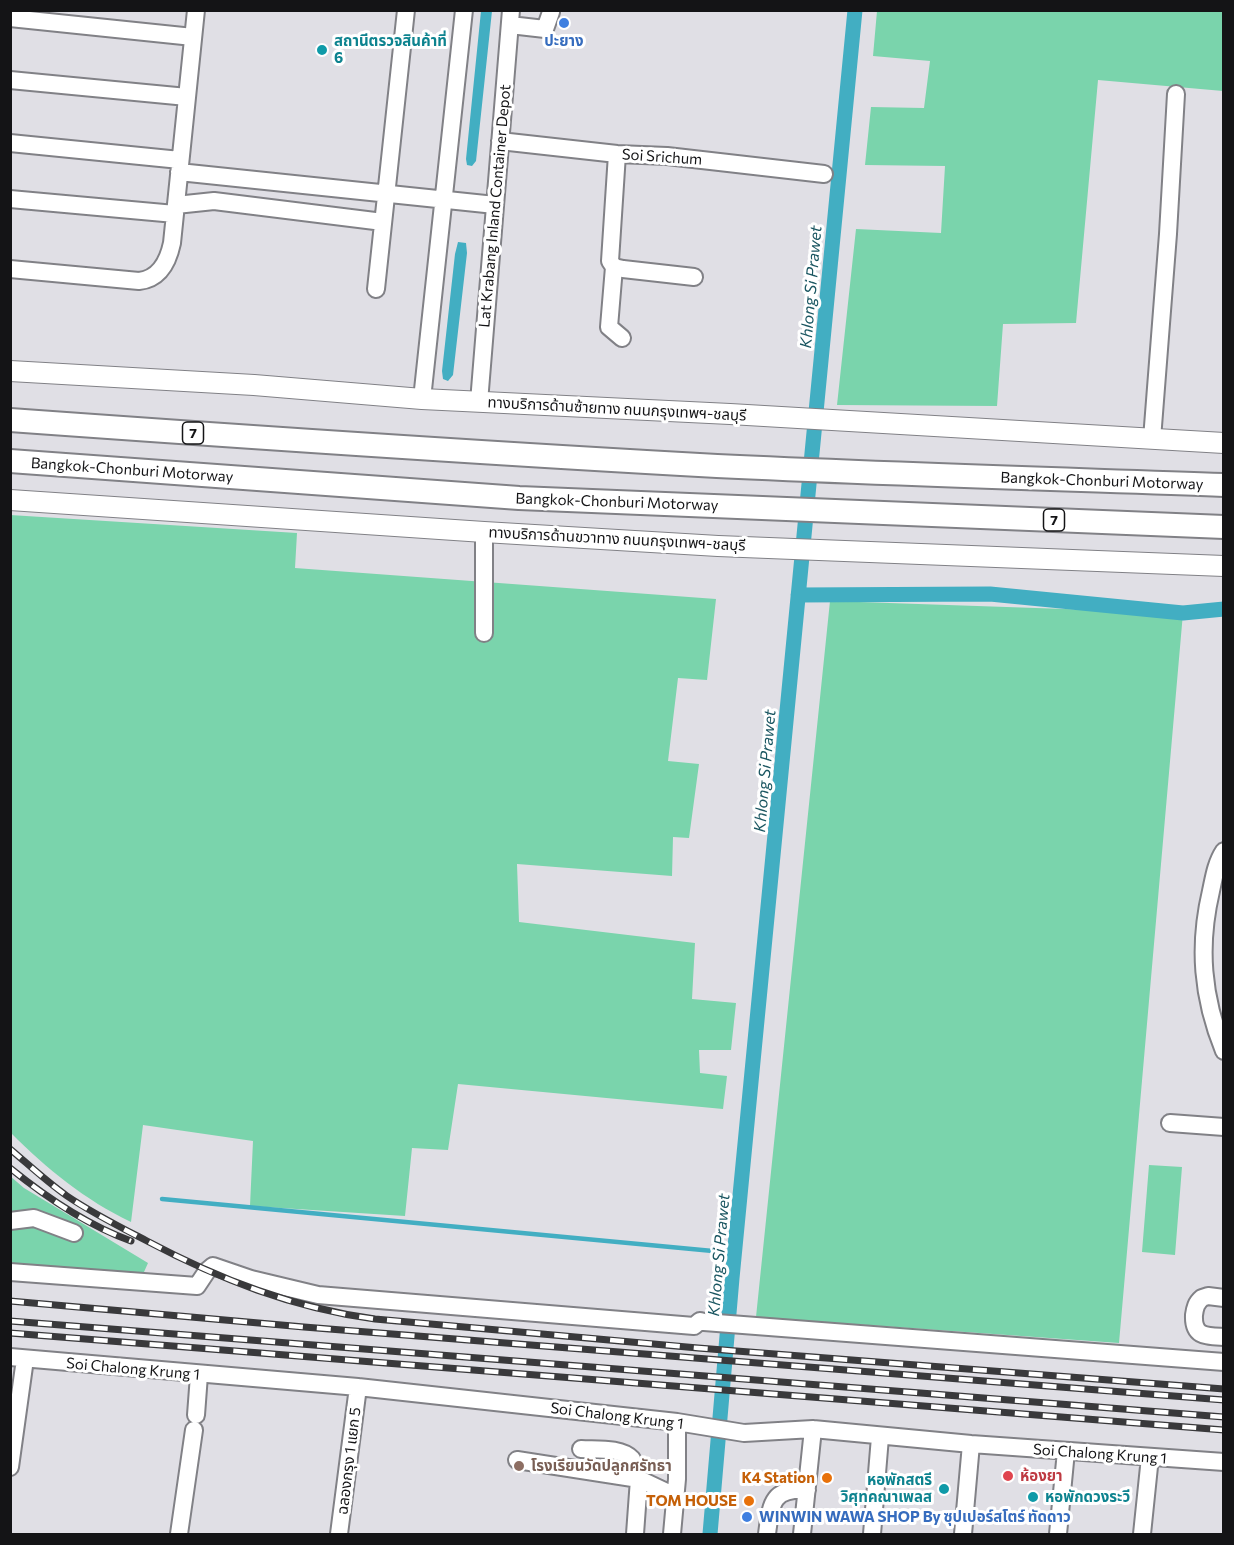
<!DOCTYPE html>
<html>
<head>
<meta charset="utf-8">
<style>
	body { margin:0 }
	#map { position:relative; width:1234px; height:1545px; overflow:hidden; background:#e0dfe5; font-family:Commissioner,sans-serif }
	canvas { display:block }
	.frame { position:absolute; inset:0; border:12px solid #141416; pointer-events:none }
</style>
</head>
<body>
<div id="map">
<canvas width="1234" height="1545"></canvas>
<div class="frame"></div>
</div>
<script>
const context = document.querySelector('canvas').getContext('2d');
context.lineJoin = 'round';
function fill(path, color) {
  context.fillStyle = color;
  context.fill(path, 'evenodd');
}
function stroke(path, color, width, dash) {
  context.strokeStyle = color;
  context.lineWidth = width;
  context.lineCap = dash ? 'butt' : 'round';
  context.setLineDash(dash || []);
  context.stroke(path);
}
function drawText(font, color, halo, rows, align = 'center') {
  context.font = font + ' Commissioner,"Noto Sans Thai",sans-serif';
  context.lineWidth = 6;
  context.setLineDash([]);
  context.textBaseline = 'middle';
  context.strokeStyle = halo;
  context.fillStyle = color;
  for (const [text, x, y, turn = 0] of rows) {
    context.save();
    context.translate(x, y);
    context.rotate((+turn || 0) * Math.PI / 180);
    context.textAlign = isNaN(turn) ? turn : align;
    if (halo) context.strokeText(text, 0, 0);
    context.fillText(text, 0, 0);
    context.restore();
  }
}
fill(new Path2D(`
	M877 11H1223V91L1098 80 1076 323 1003 324 997 406 837 405 856 229 941 233 945 166 865 165 871 107 924 108 930 61 873 56Z
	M10 515 297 533 295 568 716 599 707 680 678 678 668 761 699 764 689 838 673 837 672 876 517 864 519 922 695 943 692 999 736 1003 731 1050H699L700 1073 727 1076 723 1109 458 1084 448 1150 412 1148 405 1216 250 1206 253 1141 143 1125 131 1222C85 1200 47 1169 11 1133Z
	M830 601 1183 613 1119 1343 756 1317Z
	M1149 1165 1182 1167 1175 1255 1142 1252Z
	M10 1176 24 1188 148 1263 140 1281 11 1270Z`), '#7ad4ac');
fill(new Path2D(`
	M481 11H492L476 161 472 166 467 165 466 159Z
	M458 242 466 243 467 253 453 375 448 381 443 379 442 371 455 254Z`), '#42aec2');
stroke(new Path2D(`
	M162 1199 734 1253`), '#42aec2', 4.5);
stroke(new Path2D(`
	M798 595 990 594 1183 613 1224 609
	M710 1534 732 1278 855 10`), '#42aec2', 15);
const minor = new Path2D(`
	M10 18 193 37
	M510 25 545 29 551 12
	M10 80 187 97
	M500 141 617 154 667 156 824 174
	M10 143 180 160
	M617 154 610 261 614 267 623 269 694 277
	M179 172 495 205
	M10 199 175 214
	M176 205 214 201 383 222
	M614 267 609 327 622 338
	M10 269 139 281C159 279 168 262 172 243L196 10
	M376 289 406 10
	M422 399 464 10
	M479 402 511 10
	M1152 439 1168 234 1176 94
	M484 633V532
	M1224 851C1216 863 1214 877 1211 891 1198 946 1202 997 1224 1051
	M1170 1123 1224 1127
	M10 1221 34 1218 74 1233
	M10 1272 197 1286 207 1271 213 1266 251 1279 318 1295 694 1326 700 1321 704 1322 1224 1362
	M1224 1298 1208 1296 1202 1298C1196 1303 1195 1308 1194 1315 1193 1337 1206 1336 1224 1337
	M10 1357 358 1387 677 1422 744 1433 813 1429 971 1444 1224 1462
	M196 1415 199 1375
	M581 1449C596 1450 621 1447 632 1459L629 1477
	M517 1460 639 1479 675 1496
	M10 1467 25 1359
	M179 1534 194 1430
	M339 1534 358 1387
	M635 1534 639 1479
	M672 1534 677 1479V1422
	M767 1534C771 1504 771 1488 807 1490
	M802 1534 813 1429
	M872 1534 880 1437
	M963 1534 971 1444
	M1058 1534 1066 1451
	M1142 1534 1150 1457`);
const major = new Path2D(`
	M10 371 254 385 422 399 730 414 1224 443
	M10 500 484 532 718 546 1224 566`);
const highway = new Path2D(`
	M10 420C246 437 481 453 717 466 886 474 1055 479 1224 485
	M10 461 519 498 1224 527`);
stroke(minor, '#818186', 20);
stroke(major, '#818186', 22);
stroke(highway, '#818186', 26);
stroke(minor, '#fff', 16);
stroke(major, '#fff', 20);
stroke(highway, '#fff', 22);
const rail = new Path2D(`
	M10 1149C29 1165 47 1182 67 1196 92 1213 120 1227 147 1241 219 1279 293 1308 375 1319L698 1348 1224 1389
	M10 1168C47 1198 87 1225 131 1241
	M10 1301 304 1327 1224 1400
	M10 1321 1224 1417
	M10 1333 1224 1430`);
stroke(rail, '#39393b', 7);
stroke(rail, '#fff', 4.5, [14]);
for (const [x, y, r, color] of [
	[564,23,6,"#3f7fe0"],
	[322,50,6,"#0f9aa8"],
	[519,1466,6,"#8d6e63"],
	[1008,1476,6,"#e0444e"],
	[827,1478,6,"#e8710a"],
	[944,1489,6,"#0f9aa8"],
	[1033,1497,6,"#0f9aa8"],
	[749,1501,6,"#e8710a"],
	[747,1517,6,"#3f7fe0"]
]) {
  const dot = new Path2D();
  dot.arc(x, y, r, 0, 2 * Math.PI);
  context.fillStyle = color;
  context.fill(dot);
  stroke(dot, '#fff', 2);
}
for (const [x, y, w] of [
	[193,433,21],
	[1054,520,21]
]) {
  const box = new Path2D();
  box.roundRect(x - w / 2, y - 11, w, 22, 4.5);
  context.fillStyle = '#fff';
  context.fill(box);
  stroke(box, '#141416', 1.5);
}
drawText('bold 14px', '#141416', null, [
	["7",193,433],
	["7",1054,520]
]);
drawText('bold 15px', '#0d838f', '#fff', [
	["สถานีตรวจสินค้าที่",334,41],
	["6",334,58],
	["หอพักสตรี",932,1480,"right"],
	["วิศุทคณาเพลส",932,1497,"right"],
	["หอพักดวงระวี",1045,1497]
], 'left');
drawText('bold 15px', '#366cbe', '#fff', [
	["ปะยาง",564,41],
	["WINWIN WAWA SHOP By ซุปเปอร์สโตร์ ทัดดาว",759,1517,"left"]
]);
drawText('15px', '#141416', '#fff', [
	["Soi Srichum",662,157,4],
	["Lat Krabang Inland Container Depot",495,206,-85],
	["ทางบริการด้านซ้ายทาง ถนนกรุงเทพฯ-ชลบุรี",617,409,3],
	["Bangkok-Chonburi Motorway",132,470,4],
	["Bangkok-Chonburi Motorway",1102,481,2],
	["Bangkok-Chonburi Motorway",617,502,2],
	["ทางบริการด้านขวาทาง ถนนกรุงเทพฯ-ชลบุรี",617,539,3],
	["Soi Chalong Krung 1",133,1369,5],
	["Soi Chalong Krung 1",617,1416,7],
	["Soi Chalong Krung 1",1100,1454,4],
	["ฉลองกรุง 1 แยก 5",349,1461,-83]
]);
drawText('bold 15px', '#785e54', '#fff', [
	["โรงเรียนวัดปลูกศรัทธา",531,1466]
], 'left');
drawText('bold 15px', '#be3a42', '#fff', [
	["ห้องยา",1020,1476]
], 'left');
drawText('bold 15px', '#c56008', '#fff', [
	["K4 Station",815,1478],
	["TOM HOUSE",737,1501]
], 'right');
drawText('italic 16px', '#1a5661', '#fff', [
	["Khlong Si Prawet",811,287,-85],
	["Khlong Si Prawet",765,771,-85],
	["Khlong Si Prawet",719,1255,-85]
]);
</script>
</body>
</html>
